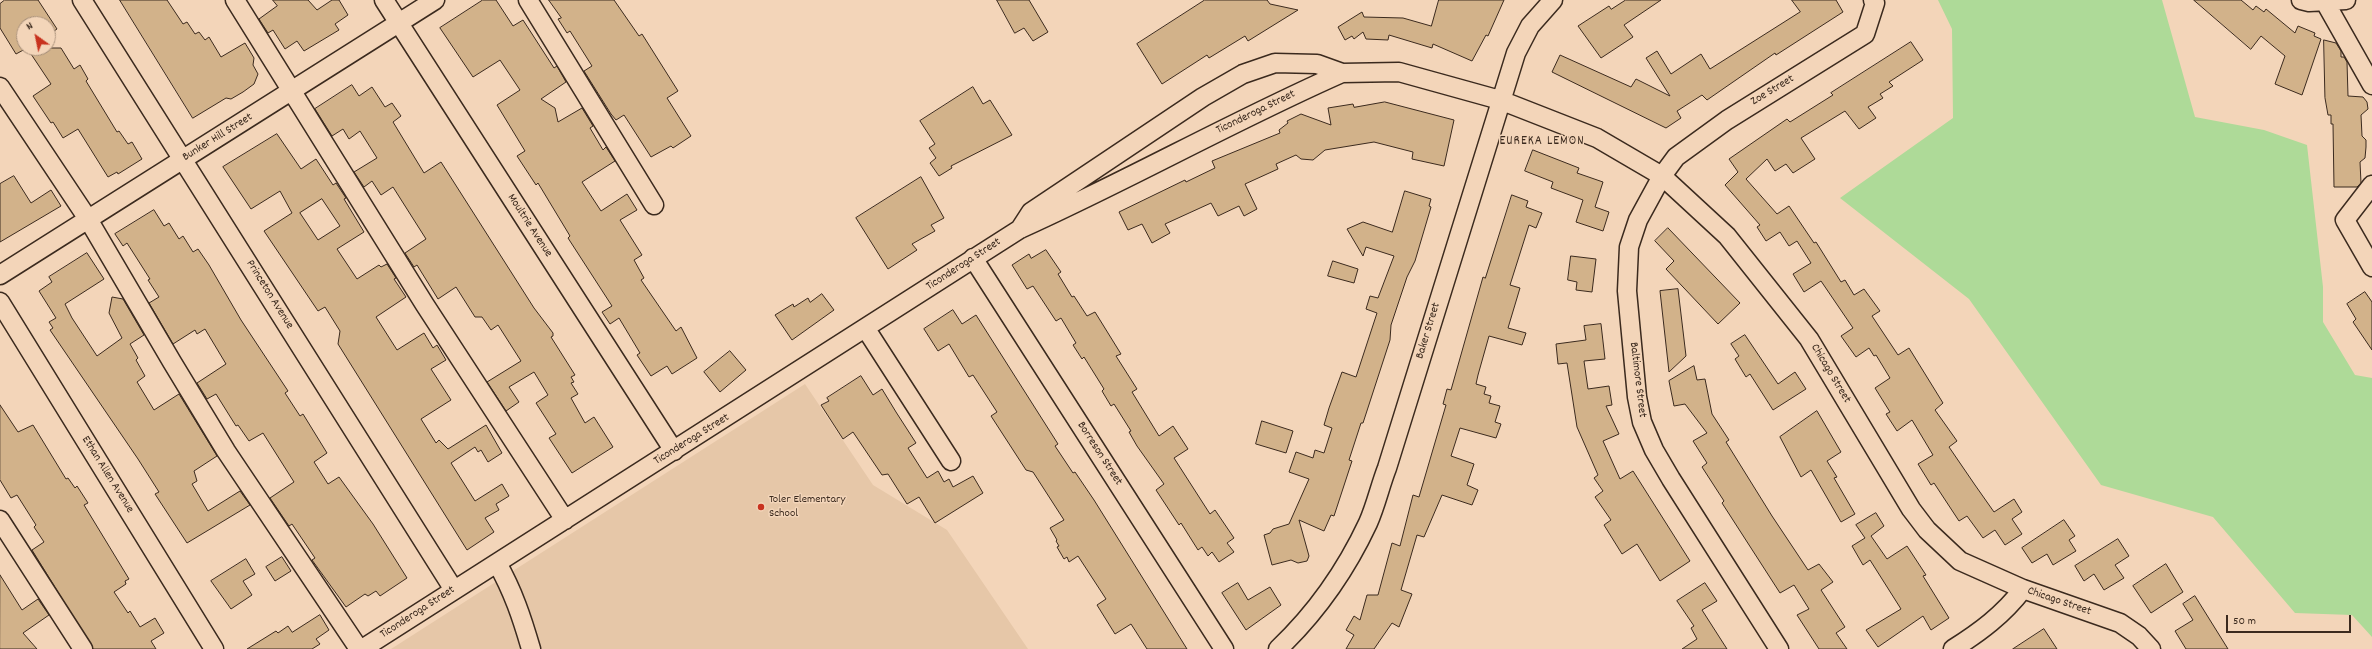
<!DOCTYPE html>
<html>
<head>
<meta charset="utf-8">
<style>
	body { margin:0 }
	#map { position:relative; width:2372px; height:649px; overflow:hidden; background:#f3d5b9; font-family:Dekko,sans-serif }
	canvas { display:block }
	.north { position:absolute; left:16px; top:16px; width:40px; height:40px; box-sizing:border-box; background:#f3d5b9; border:1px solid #a9917b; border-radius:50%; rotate:327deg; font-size:11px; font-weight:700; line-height:16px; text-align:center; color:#3b2a1e }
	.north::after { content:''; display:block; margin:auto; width:14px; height:18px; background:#c8321e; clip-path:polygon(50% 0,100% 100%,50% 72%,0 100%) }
	.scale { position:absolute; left:2226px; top:615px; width:125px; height:18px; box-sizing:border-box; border:2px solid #3b2a1e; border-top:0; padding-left:5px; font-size:12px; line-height:14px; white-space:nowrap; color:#3b2a1e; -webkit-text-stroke:3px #f3d5b9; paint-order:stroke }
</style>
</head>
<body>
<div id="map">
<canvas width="2372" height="649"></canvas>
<div class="north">N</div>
<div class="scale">50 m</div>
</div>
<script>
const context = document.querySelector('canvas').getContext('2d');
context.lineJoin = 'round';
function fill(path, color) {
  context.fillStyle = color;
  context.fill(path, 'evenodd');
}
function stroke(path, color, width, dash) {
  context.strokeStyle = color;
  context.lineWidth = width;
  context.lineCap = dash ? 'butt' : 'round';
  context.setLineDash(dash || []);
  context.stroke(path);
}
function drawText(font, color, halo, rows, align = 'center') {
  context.font = font + ' Dekko,sans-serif';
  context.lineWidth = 3;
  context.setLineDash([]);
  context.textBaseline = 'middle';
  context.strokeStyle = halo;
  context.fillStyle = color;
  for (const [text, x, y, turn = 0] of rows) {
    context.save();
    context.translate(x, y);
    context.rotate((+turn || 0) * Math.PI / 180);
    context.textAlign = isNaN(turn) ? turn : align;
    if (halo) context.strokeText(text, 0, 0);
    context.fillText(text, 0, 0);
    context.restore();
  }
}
fill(new Path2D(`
	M805 384 873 485 947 530 1028 649H391Z`), '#e6c7a8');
fill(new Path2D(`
	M1938 0H2162L2195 117 2264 130 2307 145 2323 287V322L2355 375 2372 378V637L2352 615 2295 613 2213 517 2101 485 1969 299 1840 198 1953 118 1952 29Z`), '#aeda98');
const building = new Path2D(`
	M5 0H38L57 29 48 35V24H24V48H61L74 69 80 65 88 79 86 81 117 132 119 131 128 144 132 142 142 159 118 174 117 172 108 177 78 129 63 138 53 122 51 123 33 96 51 84 27 48 16 54 0 28V4Z
	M120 0H167L183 24 187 22 195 34 199 32 205 40 209 37 221 57 245 43 254 58 253 65 258 74 254 84 243 92 231 99 226 98 193 118Z
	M273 0H308L317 10 332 0H339L348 15 335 24 339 30 304 51 297 41 285 49 273 30 268 33 259 19 277 6Z
	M483 0H496L513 26 523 20 554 68 557 66 566 82 541 99 555 108 558 122 582 108 593 126 590 128 603 150 606 147 615 161 582 182 601 211 627 194 637 210 620 220 642 255 634 260 644 278 641 280 676 331 681 327 697 358 672 374 667 366 651 376 637 355 640 353 619 318 610 324 602 312 612 306 568 238 570 236 538 183 536 185 517 156 525 151 497 105 520 90 500 60 473 77 440 28Z
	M549 0H614L639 36 642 34 678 91 667 98 691 136 673 148 671 146 651 157 624 115 616 120 611 114 584 71 592 66 570 31 567 33 558 19 561 18Z
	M997 0H1029L1048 32 1033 41 1024 28 1015 33Z
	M1205 0H1267L1270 4 1298 10 1248 41 1245 36 1209 58 1207 55 1162 84 1137 44Z
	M1439 0H1504L1488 36 1486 35 1472 61 1433 44 1432 48 1389 35 1388 40 1366 39 1363 32 1354 39 1352 36 1345 40 1338 27 1362 12 1364 17 1403 18 1431 26Z
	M1626 0H1661L1624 25 1633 37 1601 58 1578 26 1609 6 1611 9Z
	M1792 0H1836L1843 12 1776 55 1775 53 1707 100 1702 95 1677 111 1681 118 1666 128 1552 72 1560 55 1631 87 1636 79 1670 96 1646 58 1657 51 1671 74 1701 54 1710 69 1800 12Z
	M2194 0H2241L2253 10 2256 6 2264 12 2266 9 2295 33 2298 26 2315 33 2314 36 2321 39 2302 95 2275 84 2285 56 2261 36 2251 49Z
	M2324 40 2336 43 2341 51V57H2344L2347 62 2348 96 2363 97 2367 102 2368 109 2361 115 2362 136 2366 140V147L2365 158 2360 162 2361 183 2357 187H2334L2333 124H2331V115H2328L2325 98Z
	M1911 42 1923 60 1889 82 1893 86 1880 94 1883 98 1868 107 1876 118 1859 129 1845 111 1801 138 1815 159 1793 173 1786 164 1775 171 1767 159 1746 179 1777 214 1789 206 1814 243 1816 242 1841 282 1845 280 1854 295 1864 289 1880 311 1872 316 1898 355 1909 348 1943 403 1935 410 1957 441 1949 447 1975 485 1994 512 2014 499 2022 512 2012 519 2022 534 2005 545 1995 530 1983 538 1967 516 1959 521 1934 483 1931 485 1918 464 1933 455 1912 420 1897 431 1886 414 1890 412 1875 388 1890 378 1876 355 1874 356 1869 348 1856 357 1841 336 1853 328 1821 281 1804 292 1793 274 1811 263 1797 241 1789 246 1780 232 1766 241 1757 227 1760 225 1725 185 1738 172 1729 159 1787 119 1790 122 1833 95 1831 93Z
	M352 85 359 96 372 87 385 107 392 103 401 116 393 122 424 173 441 162 534 308 553 333V336L551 337 575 375 571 377 574 382 571 383 578 394 571 398 585 423 594 417 613 447 572 473 549 438 556 434 536 403 548 395 534 372 509 387 519 402 506 411 487 382 521 361 498 325 491 330 482 317H475L456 287 438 299 417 265 414 267 405 253 426 239 393 187 381 195 372 181 364 187 354 172 377 158 360 131 349 139 343 129 332 136 315 109Z
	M973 87 983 104 990 100 1012 135 951 166 952 168 939 176 930 163 936 158 929 148 935 144 920 121Z
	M1385 102 1454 120 1444 166 1412 159 1413 152 1374 142 1325 150 1313 160 1301 159 1296 155 1276 164 1278 169 1245 184 1257 209 1244 216 1239 206 1218 216 1211 203 1165 224 1170 233 1152 243 1142 224 1128 230 1119 212 1185 180 1186 182 1215 168 1212 161 1280 133 1279 130 1288 123 1287 121 1301 114 1331 125 1328 108 1353 104 1354 107Z
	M277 134 301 169 316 159 333 185 336 183 346 198 344 199 364 232 337 249 357 279 379 265 381 267 387 264 396 278 394 279 406 297 376 317 397 350 424 333 433 348 437 345 446 360 431 369 451 400 421 419 436 443 439 440 448 449 486 425 502 453 488 462 481 450 478 452 475 447 451 463 475 501 502 484 509 496 496 504 499 510 485 518 494 532 467 550 338 344 340 331 325 307 318 311 264 231 292 213 280 191 251 209 223 167ZM322 199 340 226 318 240 300 213Z
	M1533 150 1579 168 1577 173 1603 182 1595 207 1609 212 1603 231 1576 222 1583 200 1551 188 1553 182 1525 171Z
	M14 176 31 203 51 190 61 206 0 242V184Z
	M921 177 944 218 931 225 935 231 912 244 917 250 888 269 856 218Z
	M1405 191 1431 199 1429 206 1431 207 1415 261 1407 277 1391 325 1390 340 1363 423H1361L1349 460 1352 461 1334 516 1331 515 1324 531 1299 520 1309 556 1307 561 1298 563 1291 560 1272 565 1264 535 1270 533 1273 529 1289 524 1309 479 1289 472 1296 452 1313 458 1315 450 1324 453 1332 428 1324 425 1329 408 1342 372 1356 377 1377 313 1366 309 1370 296 1378 298 1394 256 1366 247 1363 256 1347 229 1363 222 1392 232Z
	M1512 195 1528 201 1526 207 1542 213 1536 228 1529 225 1510 285 1520 288 1508 328 1526 333 1522 345 1489 336 1478 375 1476 384 1486 387 1484 394 1491 396 1489 403 1500 406 1495 422 1501 424 1496 438 1460 428 1451 456 1474 464 1467 485 1478 490 1472 505 1442 495 1424 537 1417 535 1401 590 1412 594 1399 627 1392 623 1374 649H1346L1354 635 1346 630 1354 616 1360 620 1367 595H1378L1392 543 1400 546 1413 495 1419 497 1446 405 1443 404 1447 389 1451 390 1483 277 1485 278Z
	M154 210 164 226 169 223 179 239 183 236 193 252 198 249 209 265 241 320 288 391 285 393 300 416 303 414 327 453 314 462 328 484 339 477 373 524 407 578 380 596 376 591 368 596 365 594 346 607 312 560 315 558 292 524 289 526 270 498 294 482 263 433 249 441 238 425 236 426 216 394 207 399 197 383 226 364 205 329 197 334 195 330 173 344 149 303 159 297 148 280 150 279 127 243 123 246 115 234Z
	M1668 228 1740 303 1718 324 1666 269 1674 261 1655 241Z
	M1046 250 1061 272 1058 274 1072 297 1074 296 1087 316 1095 312 1121 354 1116 356 1137 389 1132 392 1159 436 1173 426 1188 449 1174 458 1210 514 1215 510 1234 538 1227 543 1234 552 1219 562 1212 552 1208 556 1202 547 1198 550 1181 523 1179 525 1156 490 1164 484 1137 446 1129 432 1131 431 1114 404 1111 406 1102 391 1104 389 1084 357 1082 359 1073 345 1076 343 1061 318 1056 321 1033 286 1027 289 1012 265 1029 254 1031 258Z
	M87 253 104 279 65 304 72 318 97 356 122 338 109 313 112 297 123 299 144 335 130 344 138 358 136 360 145 376 137 382 154 410 179 394 217 456 194 471 197 481 192 484 208 511 240 491 250 505 187 543 155 494 159 492 138 459 50 330 53 328 49 322 56 318 39 291 52 282 49 277Z
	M1571 256 1596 259 1592 292 1576 290 1577 282 1568 280Z
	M1333 261 1358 269 1354 283 1328 276Z
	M1678 289 1686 356 1669 372 1660 291Z
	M2365 292 2372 302V350L2353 322 2356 319 2347 304Z
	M822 294 834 310 792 340 775 315 793 304 794 307 808 298 810 302Z
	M953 310 962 324 976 315 1058 444 1055 446 1073 473 1075 472 1094 500 1187 649H1147L1131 624 1115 634 1097 605 1106 599 1078 556 1069 562 1067 557 1064 559 1057 547 1059 546 1056 541 1057 540 1050 528 1064 520 1033 472 1026 470 991 416 997 412 973 375 969 377 949 344 938 351 924 329Z
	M1601 324 1605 359 1584 361 1588 389 1609 386 1612 405 1606 406 1619 434 1603 441 1620 479 1633 471 1690 561 1660 581 1637 544 1622 554 1604 525 1611 520 1595 497 1603 491 1594 478 1598 475 1577 427 1567 363 1558 364 1556 344 1586 340 1584 326Z
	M1745 335 1778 384 1795 372 1806 389 1773 410 1750 374 1746 377 1735 359 1739 356 1731 344Z
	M730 351 746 370 720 392 704 372Z
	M1694 366 1697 380 1705 379 1712 414 1729 440 1726 442 1772 516 1808 570 1819 564 1833 582 1821 590 1845 627 1836 633 1847 649H1819L1797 615 1809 609 1794 585 1780 593 1722 503 1724 501 1702 467 1707 463 1693 441 1707 433 1685 404 1674 406 1669 381Z
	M861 376 873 395 882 389 896 412 916 443 908 448 927 478 938 471 944 482 949 479 953 487 973 476 983 493 935 523 919 497 907 504 888 474 882 475 853 432 843 439 821 405 829 401 827 398Z
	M0 405 18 432 33 425 66 479 68 478 75 488 77 486 88 503 84 505 129 579 125 581 126 584 114 592 128 613 130 611 140 627 155 618 164 633 151 641 156 649H93L32 550 44 542 34 527 36 525 17 495 11 498 0 480Z
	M1817 411 1841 452 1827 461 1837 477 1834 478 1855 514 1841 522 1811 470 1801 477 1780 437Z
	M1262 421 1293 431 1286 453 1256 444Z
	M1876 513 1884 526 1871 536 1887 559 1907 546 1926 575 1923 576 1949 618 1931 630 1923 616 1878 647 1866 630 1901 609 1870 560 1863 565 1852 546 1865 538 1856 525Z
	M2064 520 2075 536 2069 540 2076 551 2053 565 2047 554 2032 563 2022 548Z
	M2118 539 2129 556 2115 565 2124 578 2104 590 2094 574 2084 581 2075 566Z
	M282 557 291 571 275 581 266 567Z
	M246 559 255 574 243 581 252 595 231 609 211 581Z
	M2166 564 2183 592 2151 613 2133 586Z
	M0 575 22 610 38 599 49 615 23 633 37 649H0Z
	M1238 583 1248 600 1270 587 1281 605 1246 630 1222 593Z
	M1705 583 1717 601 1702 610 1727 649H1682L1697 639 1691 628 1694 626 1677 601Z
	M2195 596 2228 649H2186L2175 631 2193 620 2183 604Z
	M320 615 329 630 316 639 320 644 312 649H247L276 631 278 633 288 626 292 632Z
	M2044 629 2057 649H2013Z`);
fill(building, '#d2b28a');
stroke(building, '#3b2a1e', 1);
const minor = new Path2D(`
	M82 0 454 590
	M235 0 425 305 565 520
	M384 0 674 451
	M528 0 654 205
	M2301 0 2309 2 2346 0
	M2325 2 2372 85
	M0 87 88 219 172 362 226 451 359 649
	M2372 185 2345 220 2372 267
	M1020 229 1031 212 1203 97 1243 74 1275 63 1317 64 1342 73 1399 72 1500 100 1597 138 1662 176 1727 236 1809 339 1911 509 1927 530 1960 561 2023 589 2120 623 2139 636 2151 649
	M973 258 1224 649
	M0 275 435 0
	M0 302 214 649
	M866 329 951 461
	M0 520 83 649
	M497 563C513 591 522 618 531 649
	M362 649 1020 229C1129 180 1233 121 1342 73
	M1278 649C1316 613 1346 570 1368 523 1376 505 1380 486 1387 468L1516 53 1530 26 1553 0
	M1779 649 1671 479 1654 450 1642 422 1637 397 1627 291 1629 247 1638 220 1662 176 1676 157 1727 120 1865 34 1875 3 1873 0
	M1953 649C1980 632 2003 615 2023 589`);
stroke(minor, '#3b2a1e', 21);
stroke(minor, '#f3d5b9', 18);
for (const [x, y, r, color] of [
	[761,507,4,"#c8321e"]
]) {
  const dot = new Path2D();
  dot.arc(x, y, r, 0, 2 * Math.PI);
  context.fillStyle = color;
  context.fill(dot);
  stroke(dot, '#f3d5b9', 1.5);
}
drawText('12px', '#3b2a1e', '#f3d5b9', [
	["Zoe Street",1773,91,-31],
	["Ticonderoga Street",1256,113,-26],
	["Bunker Hill Street",218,138,-32],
	["Moultrie Avenue",529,226,57],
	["Ticonderoga Street",964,265,-33],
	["Princeton Avenue",269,295,58],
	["Baker Street",1429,331,-73],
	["Chicago Street",1830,374,59],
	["Baltimore Street",1637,380,83],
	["Ticonderoga Street",692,440,-32],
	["Borreson Street",1099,454,57],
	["Ethan Allen Avenue",107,475,58],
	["Chicago Street",2059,602,19],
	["Ticonderoga Street",418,613,-33]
]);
drawText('12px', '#3b2a1e', '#f3d5b9', [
	["Toler Elementary",769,500],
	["School",769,514]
], 'left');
context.letterSpacing = '1px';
drawText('13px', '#3b2a1e', '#f3d5b9', [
	["EUREKA LEMON",1542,142]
]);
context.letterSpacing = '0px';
</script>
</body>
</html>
